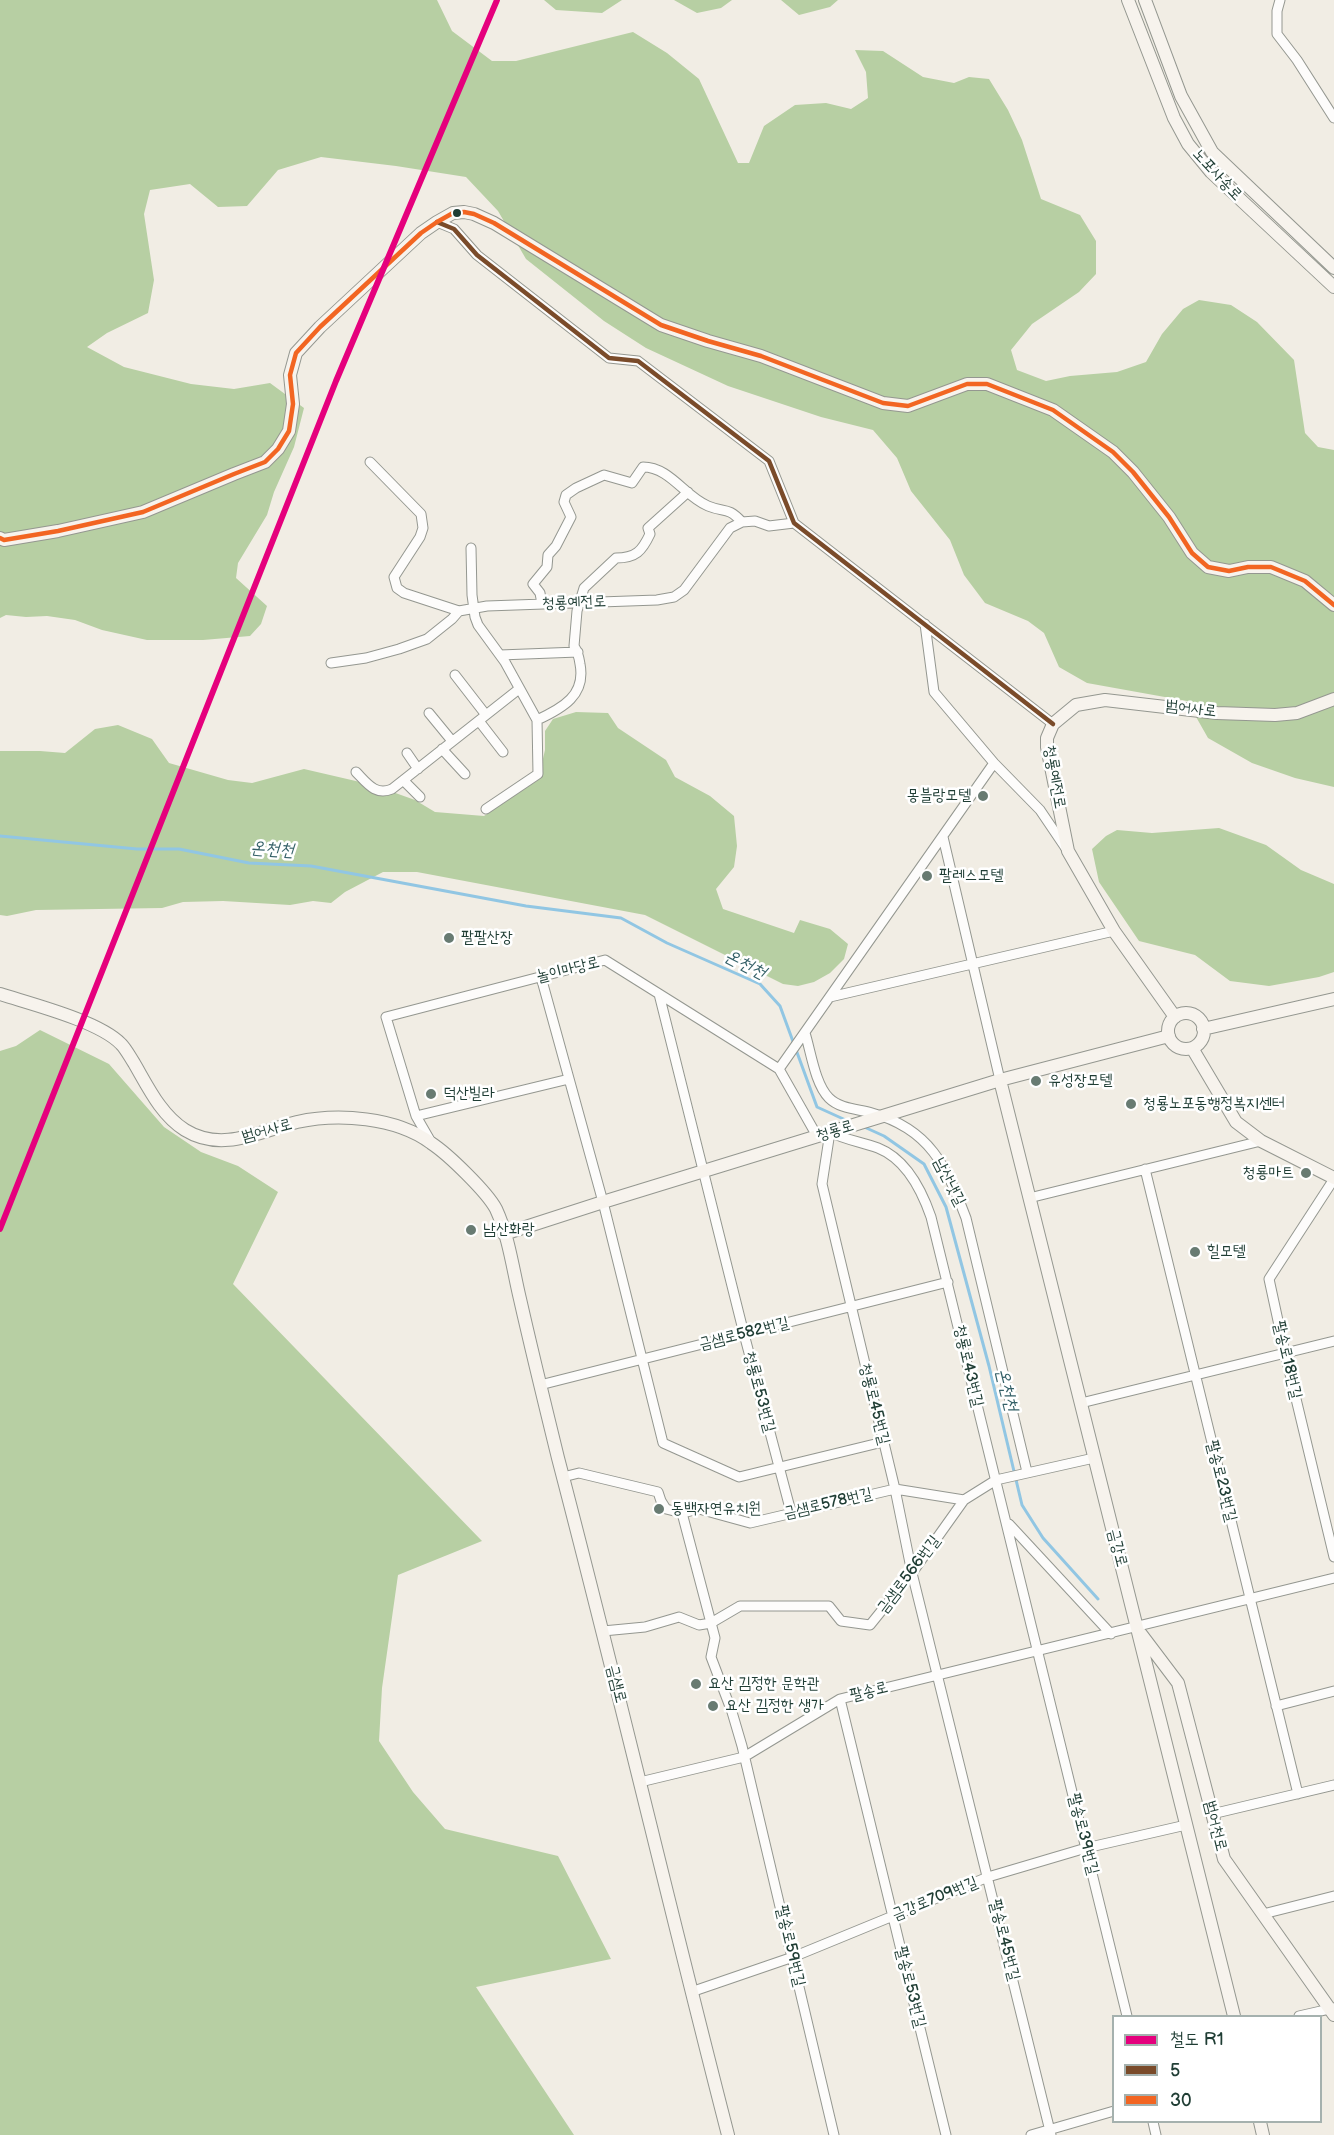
<!DOCTYPE html>
<html>
<head>
<meta charset="utf-8">
<style>
	body { margin:0 }
	#map { position:relative; width:1334px; height:2135px; overflow:hidden; background:#f1ede4; font-family:"Balsamiq Sans","Poor Story",sans-serif }
	canvas { display:block }
	.legend { position:absolute; left:1112px; top:2015px; width:210px; height:108px; box-sizing:border-box; background:#fff; border:2px solid #a5b1ae; margin:0; padding:8px 10px; list-style:none; font-size:18px; color:#1f3d34 }
	.legend li { display:flex; align-items:center; gap:12px; height:30px }
	.legend b { width:30px; border:2px solid #a5b1ae }
</style>
</head>
<body>
<div id="map">
<canvas width="1334" height="2135"></canvas>
<ul class="legend">
<li><b style="height:8px;background:#e5007d"></b>철도 R1</li>
<li><b style="height:8px;background:#7a4b2a"></b>5</li>
<li><b style="height:8px;background:#f26522"></b>30</li>
</ul>
</div>
<script>
const context = document.querySelector('canvas').getContext('2d');
context.lineJoin = 'round';
function fill(path, color) {
  context.fillStyle = color;
  context.fill(path, 'evenodd');
}
function stroke(path, color, width, dash) {
  context.strokeStyle = color;
  context.lineWidth = width;
  context.lineCap = dash ? 'butt' : 'round';
  context.setLineDash(dash || []);
  context.stroke(path);
}
function drawText(font, color, halo, rows, align = 'center') {
  context.font = font + ' "Balsamiq Sans","Poor Story",sans-serif';
  context.lineWidth = 5;
  context.setLineDash([]);
  context.textBaseline = 'middle';
  context.strokeStyle = halo;
  context.fillStyle = color;
  for (const [text, x, y, turn = 0] of rows) {
    context.save();
    context.translate(x, y);
    context.rotate((+turn || 0) * Math.PI / 180);
    context.textAlign = isNaN(turn) ? turn : align;
    if (halo) context.strokeText(text, 0, 0);
    context.fillText(text, 0, 0);
    context.restore();
  }
}
fill(new Path2D(`
	M0 0H437L452 31 492 61H516L633 32 667 53 699 79 738 163H749L764 126 795 105 826 103 851 109 868 98 866 72 855 50 883 51 923 77 954 83 969 77 989 79 1008 110 1022 140 1041 199 1080 215 1096 241V274L1079 292 1032 324 1011 350 1017 370 1046 381 1070 376 1117 372 1146 362 1162 334 1183 309 1199 300 1231 305 1257 322 1294 360 1305 433 1318 447 1334 450V787L1295 778 1252 763 1208 738 1187 701 1087 683 1059 667 1044 633 1028 621 985 603 964 575 950 540 911 491 897 458 873 430 821 417 728 386 646 348 604 321 526 259 498 211 466 177 396 166 321 157 278 170 247 206 218 207 190 184 150 190 144 214 154 280 148 313 107 333 87 347 124 367 191 384 234 389 270 383 304 408 294 447 274 492 267 515 238 563 236 578 267 606 261 624 250 636 203 640H147L102 630 75 620 47 616 26 617 6 615 0 618Z
	M544 0H622L602 13 556 10Z
	M674 0H732L721 8 697 13Z
	M781 0H838L830 7 799 15Z
	M576 712 608 713 618 728 666 760 675 777 710 796 734 816 737 846 734 867 716 889 723 909 794 933 800 920 830 929 848 944 844 959 830 973 814 982 798 986 783 984 645 915 417 872H383L345 892 331 903 313 901 290 905 223 901 183 902 162 908 36 910 7 916 0 915V751H40L65 753 95 729 118 725 152 739 169 763 228 780 252 783 304 769 373 785 415 800 435 812 484 816 538 780 545 750V731L553 719Z
	M1219 828 1266 845 1301 870 1334 884V972L1319 977 1269 986 1230 981 1195 955 1139 941 1099 882 1092 849 1106 836 1117 830 1152 833Z
	M40 1030 109 1064 164 1127 201 1152 238 1166 278 1192 233 1284 482 1541 398 1575 382 1688 379 1741 413 1792 445 1829 558 1856 611 1959 476 1987 574 2135H0V1051L16 1046Z`), '#b7cfa3');
stroke(new Path2D(`
	M0 836 137 849H179L249 863 311 866 526 906 621 918 667 943 760 984 780 1006 817 1107 850 1122
	M862 1126 884 1136 924 1164 946 1207 989 1366 1022 1505 1043 1538 1098 1599`), '#91c6e3', 3);
const street = new Path2D(`
	M1280 0 1277 11V34L1297 60 1334 118
	M437 222 454 229 477 255 609 358 638 361 769 461 794 523 1053 724
	M370 462 421 514 423 528 420 537 394 577 397 588 404 593 459 611
	M471 548 472 595 475 617 478 625 505 662 537 720 538 774 486 809
	M542 604 540 593 533 584 547 567 548 555 556 546 571 517 564 502 566 495 576 488 604 475 632 483 643 467C670 467 685 497 708 506 725 513 727 506 742 522
	M925 624 934 692 994 763 1040 810 1065 847
	M500 655 578 652
	M331 663 366 658 399 649 427 639 452 619 459 611 487 606 657 600 674 597 684 590 730 528 742 522 755 521 769 526 794 523
	M455 675 486 715
	M429 713 452 741
	M537 720C563 708 586 695 580 664 579 657 578 652 574 646L577 611 584 588 616 558C636 558 642 551 650 534L648 528 688 492
	M479 721 503 752
	M442 749 465 774
	M407 753 418 769
	M356 772C367 783 375 796 392 789L519 689
	M404 781 420 797
	M943 837 1000 1080
	M541 977 603 1202 663 1443 739 1477 883 1442
	M659 994 744 1334 791 1512
	M830 997 1114 931
	M805 1033C811 1052 815 1084 829 1098 840 1109 858 1109 872 1113 930 1129 946 1166 966 1218L1027 1472
	M779 1069 994 763
	M416 1116 569 1079
	M431 1142 416 1116 386 1017 605 960 779 1069 817 1136
	M1145 1169 1298 1794
	M1334 1179 1269 1279 1285 1353 1334 1557
	M1029 1198 1261 1141
	M540 1385 948 1282
	M1081 1403 1334 1341
	M563 1477 579 1473 658 1492 661 1501 666 1509 682 1513 699 1509 750 1523 895 1489 964 1500 996 1480 1094 1458
	M682 1513 715 1638 711 1657 732 1712 742 1746 834 2135
	M1009 1524 1111 1634
	M603 1631 645 1627 679 1617 699 1625 711 1623 740 1606H829L841 1621 870 1625 912 1573 964 1500
	M840 1699 946 2135
	M1276 1706 1334 1691
	M640 1782 744 1757 840 1699 1334 1578
	M1212 1814 1334 1785
	M1263 1914 1334 1896
	M691 1992 793 1957 988 1877 1086 1848 1186 1825
	M1299 2016 1334 2008
	M1153 2122 1156 2135
	M1031 2135 1114 2111
	M1051 2135 912 1573 895 1489 822 1184 830 1132C845 1140 862 1142 878 1148 906 1159 922 1191 931 1217L1127 2016`);
const secondary = new Path2D(`
	M1128 0 1174 118 1188 144 1211 172 1334 287
	M1145 0 1181 96 1212 152 1334 268
	M0 538 4 540 58 531 143 512 234 474 265 462 278 449 289 431 293 404 290 375 296 353 320 327 421 233 437 222 453 213 464 212 474 214 494 223 661 325 708 341 761 356 883 403 908 406 967 384H987L1053 410 1113 452 1133 472 1169 517 1192 553 1208 567 1229 571 1248 567H1271L1305 581 1334 605
	M0 994C31 1004 99 1021 121 1044 126 1049 130 1057 134 1063 148 1087 161 1115 185 1130 222 1153 260 1131 297 1122 338 1113 396 1117 431 1143 448 1154 487 1192 496 1209 509 1237 513 1270 520 1299 532 1352 545 1405 558 1458 617 1683 670 1910 728 2135
	M1168 1031a18 18 0 1 1 36 0a18 18 0 1 1-36 0Z
	M1175 1017 1114 931 1068 851 1047 747V738L1053 724 1076 705 1105 700 1217 713 1275 715 1297 713 1334 699
	M1203 1029 1334 999
	M1192 1048 1236 1122 1261 1141 1334 1178
	M1000 1080 1234 2016
	M504 1234 603 1202 1000 1080 1169 1036
	M1141 1634 1178 1683 1224 1859 1334 2015
	M1260 2122 1263 2135`);
stroke(street, '#949790', 11);
stroke(secondary, '#949790', 14);
stroke(street, '#fdfcfb', 9);
stroke(secondary, '#f7f3ed', 12);
stroke(new Path2D(`
	M437 222 454 229 477 255 609 358 638 361 769 461 794 523 1053 724`), '#7a4b2a', 4.5);
stroke(new Path2D(`
	M0 538 4 540 58 531 143 512 234 474 265 462 278 449 289 431 293 404 290 375 296 353 320 327 421 233 437 222 453 213 464 212 474 214 494 223 661 325 708 341 761 356 883 403 908 406 967 384H987L1053 410 1113 452 1133 472 1169 517 1192 553 1208 567 1229 571 1248 567H1271L1305 581 1334 605`), '#f26522', 4.5);
stroke(new Path2D(`
	M0 1229 336 381 497 0`), '#e5007d', 6);
for (const [x, y, r, color] of [
	[457,213,5,"#1f3d34"],
	[983,796,6,"#687b72"],
	[927,876,6,"#687b72"],
	[449,938,6,"#687b72"],
	[1036,1081,6,"#687b72"],
	[431,1094,6,"#687b72"],
	[1131,1104,6,"#687b72"],
	[1306,1173,6,"#687b72"],
	[471,1230,6,"#687b72"],
	[1195,1252,6,"#687b72"],
	[659,1509,6,"#687b72"],
	[696,1684,6,"#687b72"],
	[713,1706,6,"#687b72"]
]) {
  const dot = new Path2D();
  dot.arc(x, y, r, 0, 2 * Math.PI);
  context.fillStyle = color;
  context.fill(dot);
  stroke(dot, '#fff', 2);
}
drawText('16px', '#1f3d34', '#fff', [
	["노포사송로",1217,175,47],
	["청룡예전로",574,603,-2],
	["범어사로",1191,709,7],
	["청룡예전로",1054,777,80],
	["놀이마당로",568,970,-14],
	["범어사로",267,1131,-15],
	["청룡로",835,1131,-17],
	["남산냇길",949,1182,63],
	["금샘로582번길",744,1334,-14],
	["팔송로18번길",1287,1360,77],
	["청룡로43번길",968,1366,77],
	["청룡로53번길",759,1392,75],
	["청룡로45번길",874,1404,76],
	["팔송로23번길",1221,1481,76],
	["금샘로578번길",828,1504,-13],
	["금강로",1117,1548,76],
	["금샘로566번길",909,1575,-53],
	["금샘로",616,1684,76],
	["팔송로",869,1692,-14],
	["범어천로",1215,1826,76],
	["팔송로39번길",1083,1834,76],
	["금강로709번길",935,1899,-22],
	["팔송로45번길",1004,1940,76],
	["팔송로59번길",790,1946,77],
	["팔송로53번길",910,1987,76]
]);
drawText('16px', '#1f3d34', '#fff', [
	["몽블랑모텔",971,796,"right"],
	["팔레스모텔",939,876],
	["팔팔산장",461,938],
	["유성장모텔",1048,1081],
	["덕산빌라",443,1094],
	["청룡노포동행정복지센터",1143,1104],
	["청룡마트",1294,1173,"right"],
	["남산화랑",483,1230],
	["힐모텔",1207,1252],
	["동백자연유치원",671,1509],
	["요산 김정한 문학관",708,1684],
	["요산 김정한 생가",725,1706]
], 'left');
drawText('italic 18px', '#356168', '#fff', [
	["온천천",272,850,4],
	["온천천",745,965,27],
	["온천천",1006,1390,76]
]);
</script>
</body>
</html>
